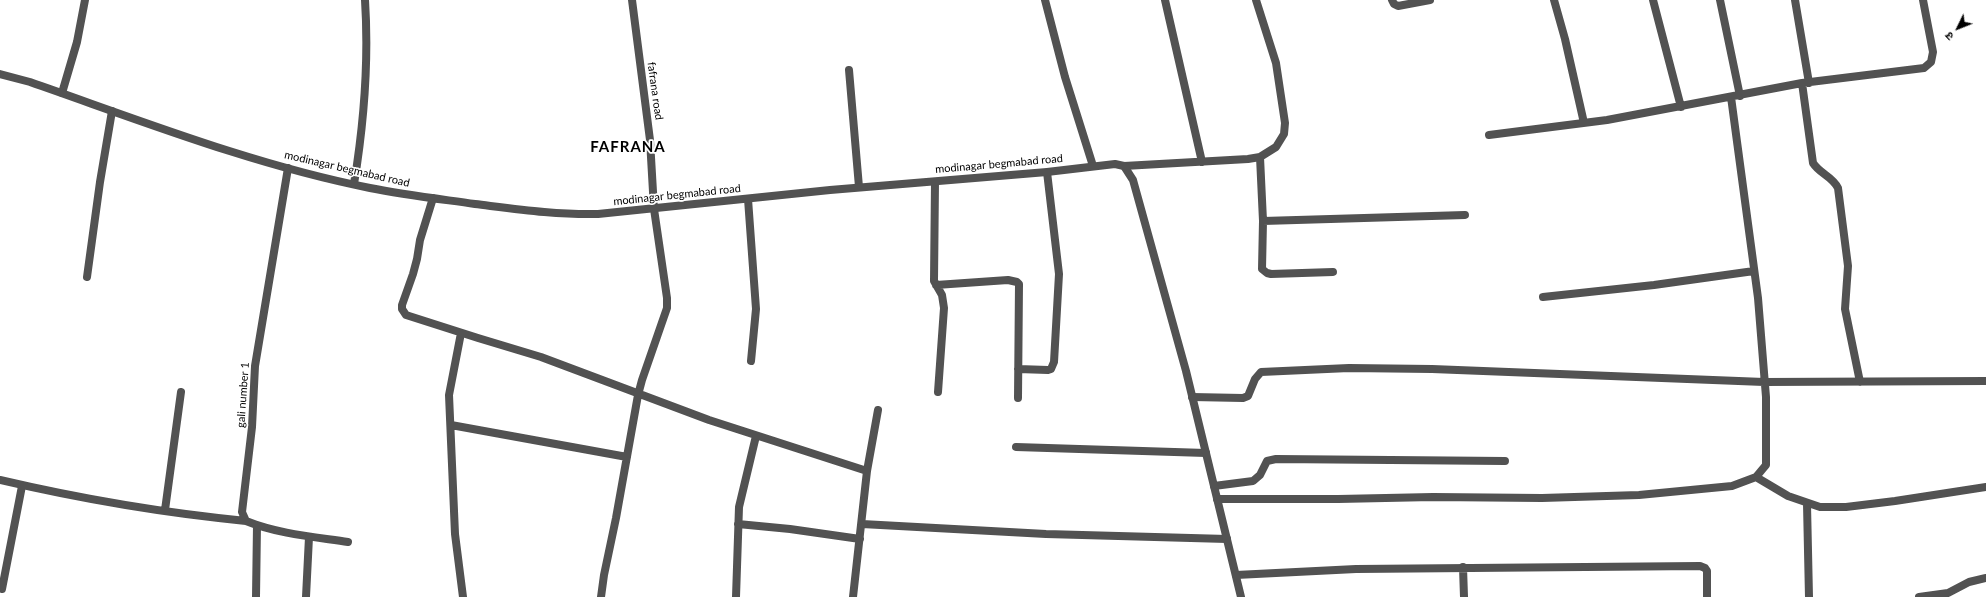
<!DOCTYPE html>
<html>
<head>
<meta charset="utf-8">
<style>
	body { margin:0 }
	#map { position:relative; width:1986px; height:597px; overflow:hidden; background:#fff; font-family:Lato,"Noto Sans Devanagari",sans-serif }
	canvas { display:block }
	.north { position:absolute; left:1938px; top:8px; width:40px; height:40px; -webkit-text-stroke:3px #fff; paint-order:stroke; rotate:227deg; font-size:11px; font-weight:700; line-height:16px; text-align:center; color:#000 }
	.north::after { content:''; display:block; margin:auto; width:14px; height:18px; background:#000; clip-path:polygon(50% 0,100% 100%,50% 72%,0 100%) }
</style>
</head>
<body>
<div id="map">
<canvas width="1986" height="597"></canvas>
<div class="north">उ</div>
</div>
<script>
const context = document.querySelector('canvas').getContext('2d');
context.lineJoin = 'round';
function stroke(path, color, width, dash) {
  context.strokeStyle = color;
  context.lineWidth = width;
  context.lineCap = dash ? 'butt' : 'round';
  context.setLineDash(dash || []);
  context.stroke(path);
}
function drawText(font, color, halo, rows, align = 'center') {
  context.font = font + ' Lato,sans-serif';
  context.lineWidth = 3.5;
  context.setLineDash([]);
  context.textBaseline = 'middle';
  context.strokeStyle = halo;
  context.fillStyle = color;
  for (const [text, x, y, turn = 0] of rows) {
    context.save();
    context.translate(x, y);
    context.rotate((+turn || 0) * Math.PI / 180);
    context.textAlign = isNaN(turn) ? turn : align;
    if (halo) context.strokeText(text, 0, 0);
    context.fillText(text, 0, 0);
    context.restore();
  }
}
stroke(new Path2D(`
	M1045 0 1065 77 1093 166
	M1165 0 1202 162
	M1392 0 1394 4 1398 6 1430 0
	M1554 0 1565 39 1584 123
	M1653 0 1681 107
	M1720 0 1740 96
	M1795 0 1809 83
	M849 70 859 187
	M1802 83 1813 163C1820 174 1832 176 1838 188L1848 266 1845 309 1860 382
	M62 93 77 42 85 0
	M1489 135 1607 120 1802 83 1924 68 1931 62 1933 52 1923 0
	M1260 157 1263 221 1262 269 1267 273 1271 274 1333 272
	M1124 166 1248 159 1260 157 1276 147 1284 134 1285 123 1276 63 1256 0
	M288 168 255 366 252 427 242 512 246 521C278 534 315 537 348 542
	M935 182 934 281 942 295 944 308 938 392
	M354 184C364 123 369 62 365 0
	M433 198 420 240 417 259 413 274 402 305V309L406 315 478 338 541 357 709 420 867 471
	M748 199 756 309 751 361
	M1263 221 1465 215
	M87 277 100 182 112 111
	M936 285 1008 280 1017 282 1019 284 1018 398
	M1543 297 1654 285 1754 271
	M461 333 449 395 455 534 463 597
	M1018 369 1048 370 1051 369 1054 362 1059 274 1047 172
	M1192 397 1243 398 1248 396 1255 379 1261 372 1349 368 1432 369 1764 382 1986 381
	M451 425 627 457
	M1016 447 1206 453
	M1756 477 1788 496 1820 507H1846L1895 501 1986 487
	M0 480C81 499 164 513 246 521
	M1214 486 1253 481 1260 475 1267 461 1276 459 1505 461
	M1217 499H1338L1433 497 1542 498 1639 495 1732 486 1756 477 1766 465V397L1758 298 1731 97
	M1807 504 1809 597
	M165 510 181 392
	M738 524 790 529 860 539
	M862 524 1046 534 1227 539
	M1463 567 1464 597
	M1236 575 1356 569 1700 566 1705 568 1707 571V597
	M2 589 22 486
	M256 597 257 525
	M306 597 309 537
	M601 597 604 575 616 518 638 395 642 380 667 308V298L654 209 650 140 632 0
	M736 597 739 507 756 436
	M853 597 867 471 878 410
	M1919 597 1948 593 1969 582 1986 578`), '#525252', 8);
stroke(new Path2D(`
	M0 74 30 82C142 121 254 165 370 188 405 195 440 199 475 204 516 209 557 215 598 214L830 190 1047 172 1115 164 1124 166 1133 180 1186 371 1241 597`), '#525252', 8);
drawText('11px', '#000', '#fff', [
	["fafrana road",655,91,82],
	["modinagar begmabad road",999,164,-5],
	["modinagar begmabad road",347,169,13],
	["modinagar begmabad road",677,195,-6],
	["gali number 1",243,395,-86]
]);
context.letterSpacing = '1px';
drawText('bold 15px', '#000', '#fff', [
	["FAFRANA",628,147]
]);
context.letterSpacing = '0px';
</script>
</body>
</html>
